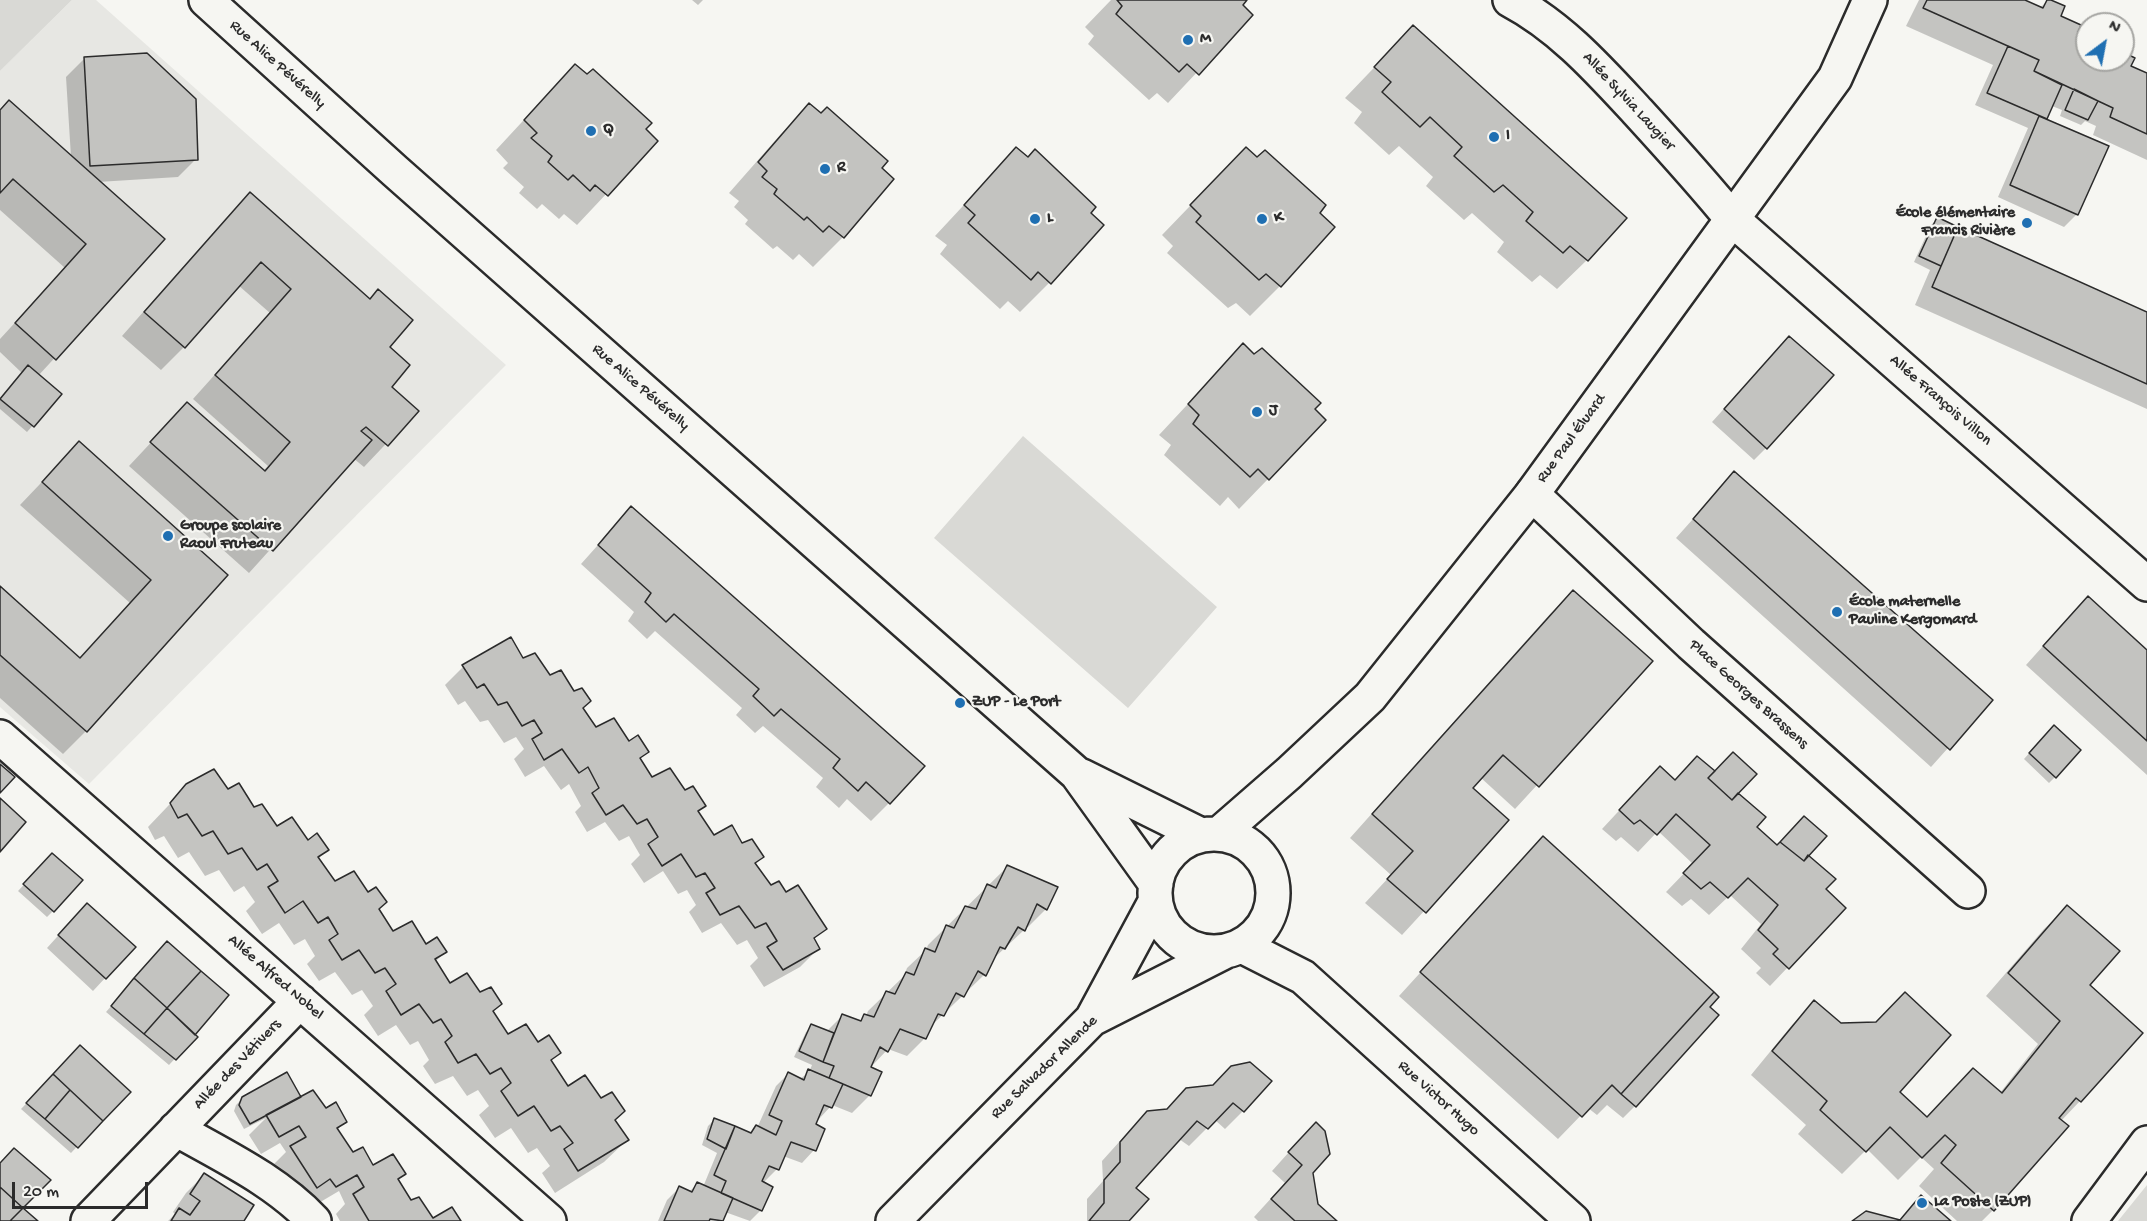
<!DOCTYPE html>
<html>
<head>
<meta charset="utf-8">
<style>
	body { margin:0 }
	#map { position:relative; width:2147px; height:1221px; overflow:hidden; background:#f6f6f2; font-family:"Gochi Hand",sans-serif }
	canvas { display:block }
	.north { position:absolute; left:2075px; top:12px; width:60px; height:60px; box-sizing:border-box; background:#f6f6f2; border:2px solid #a5a5a2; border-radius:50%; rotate:32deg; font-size:16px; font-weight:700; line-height:24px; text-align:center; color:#2b2b2b }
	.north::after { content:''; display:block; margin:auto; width:21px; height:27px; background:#1f6fb2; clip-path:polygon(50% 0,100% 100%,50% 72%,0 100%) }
	.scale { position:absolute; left:12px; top:1182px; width:136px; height:27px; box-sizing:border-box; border:3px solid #2b2b2b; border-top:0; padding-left:8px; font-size:18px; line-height:21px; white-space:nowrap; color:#2b2b2b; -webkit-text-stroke:4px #f6f6f2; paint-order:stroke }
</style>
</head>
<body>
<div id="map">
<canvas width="2147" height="1221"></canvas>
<div class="north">N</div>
<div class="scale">20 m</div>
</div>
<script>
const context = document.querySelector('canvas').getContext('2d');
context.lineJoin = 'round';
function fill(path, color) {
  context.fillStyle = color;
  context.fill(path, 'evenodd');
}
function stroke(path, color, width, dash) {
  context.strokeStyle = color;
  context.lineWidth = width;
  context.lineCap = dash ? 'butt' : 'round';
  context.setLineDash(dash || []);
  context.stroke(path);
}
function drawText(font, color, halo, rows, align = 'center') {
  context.font = font + ' "Gochi Hand",sans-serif';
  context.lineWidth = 4.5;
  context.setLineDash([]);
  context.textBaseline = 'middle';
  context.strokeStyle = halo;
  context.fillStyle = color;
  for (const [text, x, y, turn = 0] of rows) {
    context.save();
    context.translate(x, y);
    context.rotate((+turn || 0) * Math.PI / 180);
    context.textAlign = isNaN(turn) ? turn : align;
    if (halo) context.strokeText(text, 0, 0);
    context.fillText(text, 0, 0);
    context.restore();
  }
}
fill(new Path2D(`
	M72 0H96L506 365 89 784 0 707V71Z`), '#e7e7e3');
fill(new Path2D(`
	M0 0H72L0 71Z
	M1023 436 1217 607 1128 708 934 538Z
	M2147 1185V1221H2118Z`), '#d9d9d5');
fill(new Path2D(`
	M692 0H703L698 5Z
	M1111 0H1245L1241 5 1251 15 1168 103 1157 93 1149 100 1088 44 1094 36 1085 27Z
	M1919 0H2022L2040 8 2048 0 2060 17 2076 32 2087 38V60H2123V54L2129 67 2147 75V160L2093 135 2096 126 2085 121 2081 125 2060 116 2062 110 2052 106 2045 120 2077 214 2064 227 1998 197 2028 128 1975 105 1993 65 1906 26Z
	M1413 27 1587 260 1557 289 1540 275 1532 282 1497 252 1504 242 1472 213 1464 220 1426 186 1433 177 1399 146 1389 155 1354 123 1362 112 1345 98Z
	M84 59 196 159 178 177 98 182 163 240 38 376 60 394 27 432 0 409V399L22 373 0 352V339L65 268 0 210V111L71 157 66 77Z
	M546 96 644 129 656 141 577 225 564 214 559 219 542 204 537 209 519 193 524 187 503 168 508 163 496 150Z
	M809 105 892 179 843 237 813 267 799 254 793 260 777 246 773 249 745 224 748 220 734 207 739 201 729 193 780 135Z
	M1016 149 1049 283 1020 312 1008 301 1000 309 940 254 947 245 935 236Z
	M1217 178 1318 214 1332 227 1280 286 1250 316 1236 303 1228 308 1167 253 1173 246 1162 235Z
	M250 194 388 347 390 387 417 411 364 467 353 458 249 573 129 466 187 404 263 471 268 466 193 399 270 313 238 285 184 347 161 370 122 336 227 217Z
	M1937 219 2147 313V409L1915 305 1930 270 1914 262 1931 225Z
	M1243 345 1268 479 1239 509 1228 497 1220 506 1164 455 1171 445 1159 435Z
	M1777 350 1766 448 1754 460 1712 422Z
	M79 443 226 575 86 731 63 754 0 698V588L79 659 130 603 20 505Z
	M1734 473 1991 700 1931 767 1676 538Z
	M631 508 889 803 871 821 847 799 839 808 816 787 823 778 763 726 755 733 736 715 742 708 655 631 647 639 628 621 634 612 581 564Z
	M1573 592 1651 661 1515 809 1480 777 1471 788 1507 821 1402 935 1365 903 1391 875 1350 838 1550 614Z
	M2070 616 2147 652V775L2026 665Z
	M511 639 523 660 549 677 581 708 596 729 647 752 639 760 652 779 684 792 704 805 697 813 713 836 742 844 762 857 755 865 771 887 786 894 825 928 813 940 818 949 800 967 764 987 750 966 758 958 747 940 737 945 721 923 702 933 689 912 696 905 687 890 678 894 663 871 644 883 631 864 640 855 629 836 619 841 605 822 587 832 575 812 581 806 569 784 561 790 544 766 525 777 514 759 524 749 516 737 504 743 488 720 480 722 465 701 458 705 445 685 463 667Z
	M2048 732 2055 777 2049 783 2024 759Z
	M1675 782 1736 793 1755 827 1777 847 1807 856 1824 890 1844 908 1770 986 1756 973 1761 968 1741 949 1761 924 1730 895 1709 915 1691 899 1682 906 1666 892 1693 864 1658 831 1638 852 1621 837 1616 841 1602 829 1642 786Z
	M187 786 227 791 276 828 327 850 318 859 335 883 378 909 393 933 445 952 435 962 450 985 480 994 500 1004 492 1012 507 1036 559 1052 550 1061 567 1088 613 1121 627 1140 604 1162 555 1193 542 1173 550 1166 537 1148 528 1153 511 1128 495 1138 479 1115 489 1106 478 1090 467 1096 453 1076 435 1084 423 1066 429 1060 418 1041 410 1045 396 1025 378 1036 364 1015 373 1006 362 990 352 995 335 972 319 981 307 964 315 956 305 939 294 945 279 923 262 934 246 911 255 902 244 886 234 892 219 870 205 876 189 852 178 858 164 836 155 840 148 827Z
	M1543 838 1635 1106 1623 1118 1607 1105 1597 1115 1588 1108 1558 1139 1399 996Z
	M52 855 53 911 47 917 18 891Z
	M1007 867 1046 909 1028 927 1026 926 1024 930 991 961 984 975 929 1028 925 1038 907 1056 888 1049 870 1068V1095L852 1113 832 1105 818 1120 816 1119 814 1125V1150L802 1163 783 1156 777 1169 763 1183 761 1210 750 1221 725 1212 721 1221H658L667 1200 679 1188 689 1192 697 1184 703 1187 717 1153 702 1145 708 1126 714 1120 749 1134 757 1128 776 1086 788 1074 800 1079 809 1072 812 1065 794 1057 806 1032 812 1026 826 1032 842 1016 859 1022 866 1016 868 1011 904 976 907 968 926 950 928 945Z
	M2067 907 2088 985 2080 1101 2061 1121 1993 1210 1982 1221H1957L1919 1186 1934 1169 1921 1157 1898 1180 1867 1149 1842 1174 1798 1134 1806 1125 1751 1075 1792 1025 1814 1002 1898 1092 1926 1119 2000 1093 2038 1044 1986 996 2044 929Z
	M75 917 134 947 93 991 47 948Z
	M161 949 195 1037 169 1065 106 1012Z
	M68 1060 128 1092 71 1153 21 1109Z
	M1212 1087 1243 1111 1225 1129 1215 1120 1189 1146 1179 1139 1134 1188 1127 1221H1087V1199L1103 1181 1102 1161 1129 1131 1148 1112 1165 1111Z
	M299 1096 345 1122 337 1130 352 1154 372 1167 404 1174 397 1181 411 1202 433 1220 459 1221H340L336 1214 345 1204 339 1191 317 1204 298 1205 273 1165 286 1152 280 1143 261 1154 249 1135 266 1118 244 1129 234 1111 236 1105 243 1098Z
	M1298 1142 1311 1172 1316 1205 1335 1221H1258L1254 1217 1285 1183 1272 1171Z
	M204 1175 242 1221H168L175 1214 173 1212 186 1193Z`), '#0003');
const building = new Path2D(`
	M1117 0H1247L1243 5 1253 15 1199 75 1187 64 1179 72 1116 14 1122 6Z
	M1927 0H2025L2043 8 2047 0H2051L2065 6 2061 16 2081 25 2078 32 2087 36V60H2123V52L2135 58 2131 66 2147 73V134L2110 117 2113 108 2034 71 2039 60 1923 8Z
	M1413 25 1627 218 1588 261 1570 246 1563 253 1526 221 1533 212 1503 185 1494 192 1454 156 1462 147 1430 117 1420 127 1382 92 1391 82 1374 67Z
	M2008 46 2039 60 2034 71 2062 85 2047 119 1987 93Z
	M147 53 196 99 198 160 90 166 84 57Z
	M575 64 587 74 593 69 652 123 646 129 658 141 608 196 595 185 590 191 573 175 568 180 548 162 552 156 531 138 537 133 524 120Z
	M2074 89 2098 101 2088 120 2065 110Z
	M9 100 165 239 56 360 15 323 86 244 13 179 0 193V110Z
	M809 103 821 113 827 107 888 161 882 168 894 179 844 238 829 226 823 232 807 217 804 220 774 194 777 189 762 177 767 171 758 162Z
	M2039 116 2109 146 2078 215 2010 185Z
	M1016 147 1028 157 1035 149 1096 207 1091 213 1104 225 1051 284 1038 272 1031 280 968 223 975 215 964 205Z
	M1246 147 1257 157 1265 150 1326 205 1320 213 1335 227 1281 287 1266 274 1259 280 1196 222 1201 216 1190 205Z
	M250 192 370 299 378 289 413 320 390 347 410 365 392 387 419 411 388 446 366 427 361 431 372 440 273 551 150 442 187 402 265 471 290 442 215 375 291 289 261 262 185 348 144 312Z
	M1937 217 1958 227 1941 266 1919 256Z
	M1958 227 2147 312V384L1932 287Z
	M1789 336 1834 375 1767 449 1724 409Z
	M1243 343 1254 354 1262 348 1321 403 1315 409 1326 420 1269 480 1258 469 1250 477 1193 424 1199 415 1188 404Z
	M28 365 62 394 34 427 0 399Z
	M79 441 228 575 87 732 0 655V586L80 658 151 580 42 482Z
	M1734 471 1993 700 1950 750 1693 519Z
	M631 506 925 766 890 804 866 782 858 791 833 768 840 759 781 709 774 716 753 696 759 689 674 614 666 622 645 602 651 593 598 545Z
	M1573 590 1653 661 1539 787 1503 755 1473 788 1509 820 1426 913 1387 879 1413 851 1372 814Z
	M2088 596 2147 650V741L2043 646Z
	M511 637 523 658 535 653 550 675 561 670 574 691 582 688 591 701 583 708 596 727 614 718 629 741 638 735 649 752 640 758 652 777 670 768 685 790 693 786 706 806 698 811 714 835 732 825 742 843 752 839 764 857 755 863 771 885 779 881 786 892 798 885 827 929 814 938 820 949 783 970 767 947 777 941 766 923 755 928 739 906 720 915 706 893 715 888 705 873 696 877 681 854 662 866 648 844 658 837 647 819 637 824 623 805 606 815 592 793 599 788 588 767 579 773 562 749 544 760 532 739 542 733 534 720 522 726 507 702 498 705 484 684 477 688 462 665Z
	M2054 725 2081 750 2056 778 2029 753Z
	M1733 752 1757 774 1732 800 1708 778Z
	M1697 756 1715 771 1708 778 1732 800 1738 793 1766 817 1757 827 1777 845 1780 842 1804 861 1808 855 1836 879 1826 889 1846 908 1789 969 1773 954 1778 949 1758 930 1778 905 1748 878 1728 898 1710 882 1701 889 1683 873 1710 845 1676 814 1657 835 1640 820 1634 824 1619 810 1660 766 1675 780Z
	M0 764 15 777 0 793Z
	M214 769 228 789 239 783 254 807 262 804 277 826 292 817 308 840 317 833 329 850 318 857 335 881 354 871 368 892 376 887 387 902 379 909 393 931 412 921 426 944 437 937 447 952 435 959 450 983 467 973 480 992 491 987 502 1004 493 1011 508 1034 526 1024 538 1042 549 1035 561 1053 551 1060 568 1086 585 1075 601 1098 612 1092 625 1111 615 1120 629 1140 578 1171 564 1149 573 1143 560 1126 551 1131 534 1106 518 1116 501 1091 511 1083 501 1068 490 1074 476 1054 458 1063 445 1042 452 1036 441 1019 433 1023 419 1004 401 1015 386 991 396 984 385 968 375 973 359 950 342 960 329 940 338 934 328 917 318 923 303 901 285 913 268 887 278 881 267 864 257 870 242 848 228 854 213 831 202 836 187 814 178 818 170 803 186 784Z
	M0 798 26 822 0 852Z
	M1804 816 1827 836 1804 861 1780 842Z
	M1543 836 1714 992 1621 1094 1612 1085 1582 1117 1420 972Z
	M52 853 83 880 54 912 23 884Z
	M1007 865 1058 887 1047 910 1037 904 1025 931 1018 927 1005 949 1000 947 986 976 978 971 964 997 956 993 944 1016 938 1014 926 1039 900 1029 888 1052 880 1047 871 1067 882 1072 871 1096 829 1078 834 1066 823 1062 842 1014 861 1021 864 1014 874 1017 886 991 895 994 906 972 914 975 925 948 935 952 946 925 954 928 965 906 976 909 987 884 996 888Z
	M87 903 136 947 106 979 58 935Z
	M2067 905 2120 951 2090 985 2143 1033 2081 1102 2076 1098 2059 1118 2069 1126 1994 1211 1941 1163 1956 1145 1945 1135 1922 1158 1890 1127 1866 1152 1820 1110 1827 1101 1772 1051 1814 1000 1841 1023 1876 1022 1905 992 1951 1035 1900 1092 1927 1117 1973 1068 2002 1093 2060 1021 2008 973Z
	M167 941 201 971 167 1008 134 978Z
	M201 971 229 995 195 1035 167 1008Z
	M134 978 167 1008 144 1034 111 1006Z
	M1714 992 1719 997 1710 1007 1719 1015 1636 1107 1621 1094Z
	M167 1008 198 1037 176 1060 144 1034Z
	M811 1024 834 1033 823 1062 799 1051Z
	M80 1045 131 1092 103 1121 53 1074Z
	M1250 1062 1272 1081 1244 1112 1233 1103 1208 1129 1197 1121 1136 1188 1149 1199 1129 1221H1089L1104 1203V1180L1120 1162V1142L1147 1111 1167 1109 1186 1088 1213 1085 1231 1066Z
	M808 1069 843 1084 832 1108 824 1105 816 1124 825 1129 816 1151 791 1142 779 1170 769 1166 762 1181 773 1187 762 1211 721 1193 726 1181 714 1175 735 1126 751 1133 756 1125 776 1135 782 1121 769 1115 788 1072 804 1080Z
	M287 1072 301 1097 250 1124 239 1105 242 1097Z
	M53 1074 70 1090 45 1119 26 1103Z
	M70 1090 103 1121 78 1148 45 1119Z
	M313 1090 326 1108 336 1102 347 1122 337 1128 353 1152 363 1147 373 1165 393 1154 406 1174 398 1179 411 1200 419 1197 433 1218 452 1207 461 1221H369L353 1194 364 1187 357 1175 336 1187 330 1179 317 1188 290 1146 306 1137 299 1126 279 1137 266 1115Z
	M714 1118 735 1126 726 1149 707 1139Z
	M1316 1122 1325 1131 1330 1154 1313 1173 1318 1204 1337 1221H1295L1271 1199 1302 1165 1288 1152Z
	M14 1148 51 1180 23 1208 0 1187V1163Z
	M204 1173 254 1205 244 1221H171L179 1208 190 1215 200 1201 190 1194Z
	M697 1182 733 1198 723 1221 710 1219 709 1221H664L679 1186 692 1192Z
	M0 1187 23 1208 10 1221H0Z
	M1921 1195 1951 1221H1852L1866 1211 1900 1220Z
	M23 1208 38 1221H10Z`);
fill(building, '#c3c3c0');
stroke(building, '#2b2b2b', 1.5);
const street = new Path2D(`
	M1510 0C1561 27 1599 70 1638 112 1670 147 1702 182 1732 219L2147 584
	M1532 494 1691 644 1968 891
	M0 737 549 1221
	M176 1129C225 1157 275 1180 314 1221
	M88 1221 300 1001
	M2089 1221 2147 1143`);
const secondary = new Path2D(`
	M206 0 395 171 1077 774 1156 884
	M1082 776 1201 835
	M1155 893a59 59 0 1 1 118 0a59 59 0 1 1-118 0Z
	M1219 834 1289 773 1370 697 1532 494 1835 78 1870 0
	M1242 946 1303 977 1573 1221
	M1092 1019 1155 902
	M893 1221 1092 1019 1224 952`);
stroke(street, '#2b2b2b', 38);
stroke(secondary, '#2b2b2b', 38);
stroke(street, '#f6f6f2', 33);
stroke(secondary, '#f6f6f2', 33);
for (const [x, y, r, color] of [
	[1188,40,6,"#1f6fb2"],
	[591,131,6,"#1f6fb2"],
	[1494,137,6,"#1f6fb2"],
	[825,169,6,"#1f6fb2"],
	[1035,219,6,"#1f6fb2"],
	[1262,219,6,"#1f6fb2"],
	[2027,223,6,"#1f6fb2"],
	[1257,412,6,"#1f6fb2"],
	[168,536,6,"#1f6fb2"],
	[1837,612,6,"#1f6fb2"],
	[960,703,6,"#1f6fb2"],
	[1922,1203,6,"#1f6fb2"]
]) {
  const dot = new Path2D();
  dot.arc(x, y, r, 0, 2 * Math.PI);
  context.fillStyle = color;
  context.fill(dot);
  stroke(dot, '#f6f6f2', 2);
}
drawText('bold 16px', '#2b2b2b', '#f6f6f2', [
	["M",1200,40],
	["Q",603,131],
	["I",1506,137],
	["R",837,169],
	["École élémentaire",2015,214,"right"],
	["Francis Rivière",2015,232,"right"],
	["L",1047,219],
	["K",1274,219],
	["J",1269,412],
	["Groupe scolaire",180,527],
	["Raoul Fruteau",180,545],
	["École maternelle",1849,603],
	["Pauline Kergomard",1849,621],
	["ZUP - Le Port",972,703],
	["La Poste (ZUP)",1934,1203]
], 'left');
drawText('16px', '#2b2b2b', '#f6f6f2', [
	["Rue Alice Pévérelly",277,65,42],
	["Allée Sylvia Laugier",1628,102,47],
	["Rue Alice Pévérelly",640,388,41],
	["Allée François Villon",1940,401,41],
	["Rue Paul Éluard",1572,439,-54],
	["Place Georges Brassens",1748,695,42],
	["Allée Alfred Nobel",275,978,41],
	["Allée des Vétivers",238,1065,-46],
	["Rue Salvador Allende",1045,1068,-44],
	["Rue Victor Hugo",1438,1099,42]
]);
</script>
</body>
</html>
